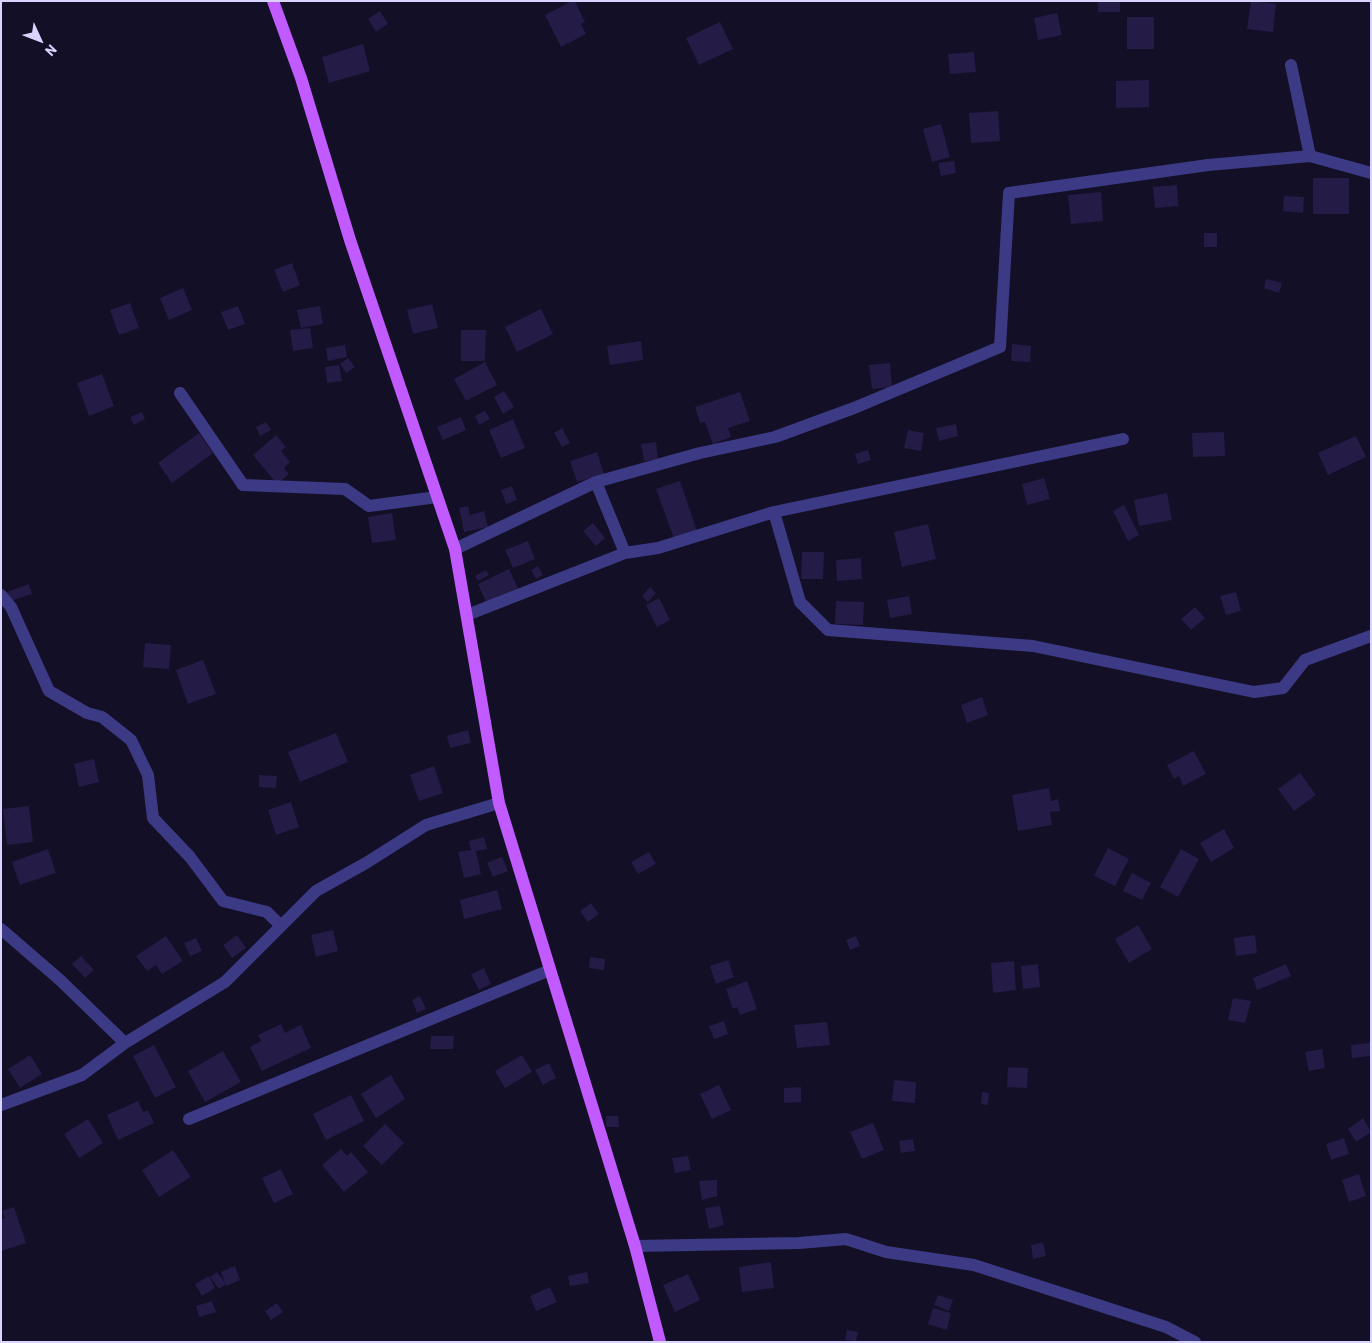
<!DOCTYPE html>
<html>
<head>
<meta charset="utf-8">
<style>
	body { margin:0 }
	#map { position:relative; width:1372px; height:1343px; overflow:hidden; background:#130f26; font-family:Barlow,sans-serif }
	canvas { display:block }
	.frame { position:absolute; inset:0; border:2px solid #d9d4ff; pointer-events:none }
	.north { position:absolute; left:15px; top:15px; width:50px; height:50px; -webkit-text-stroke:4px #130f26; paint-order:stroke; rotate:133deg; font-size:14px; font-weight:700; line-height:20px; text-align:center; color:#d9d4ff }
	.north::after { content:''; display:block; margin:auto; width:18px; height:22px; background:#d9d4ff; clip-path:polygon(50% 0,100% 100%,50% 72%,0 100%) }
</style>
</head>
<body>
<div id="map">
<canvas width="1372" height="1343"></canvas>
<div class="frame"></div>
<div class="north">N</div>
</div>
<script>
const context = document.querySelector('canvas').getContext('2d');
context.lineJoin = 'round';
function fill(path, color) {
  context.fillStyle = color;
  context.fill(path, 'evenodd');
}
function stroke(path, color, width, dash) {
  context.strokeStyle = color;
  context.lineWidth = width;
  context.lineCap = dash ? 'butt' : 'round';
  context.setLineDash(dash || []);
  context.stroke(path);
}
fill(new Path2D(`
	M572 1H575L585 22 581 24 586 34 561 47 545 15Z
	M1098 1H1120V12H1098Z
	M1251 1 1276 4 1273 32 1247 29Z
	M380 11 388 24 376 32 368 19Z
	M1057 13 1062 35 1038 40 1034 18Z
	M1127 17H1154V49H1127Z
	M720 22 733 49 699 65 686 38Z
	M363 44 370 71 329 83 322 57Z
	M974 52 976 72 950 74 948 54Z
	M1149 80V107L1116 108V81Z
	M998 111 1000 141 971 143 969 113Z
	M941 124 950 157 932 162 923 129Z
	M954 161 956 173 941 176 938 163Z
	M1313 178H1349V214H1313Z
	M1177 185 1178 206 1155 208 1153 187Z
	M1101 192 1103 221 1071 224 1068 195Z
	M1284 196 1304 197 1303 213 1283 211Z
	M1204 233H1217V247H1204Z
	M292 263 300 285 283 292 274 270Z
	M1266 279 1282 283 1279 293 1264 288Z
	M183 288 192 310 169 320 160 298Z
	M130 303 139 328 119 335 110 310Z
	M432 304 438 328 413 334 407 310Z
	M238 306 245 324 228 330 221 312Z
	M320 306 323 324 301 328 297 310Z
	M541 309 553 334 517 352 505 327Z
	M310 328 313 348 293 351 290 330Z
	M461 330H486L485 361H461Z
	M641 341 643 360 610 365 607 346Z
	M1012 344 1031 346 1030 362 1011 361Z
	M345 345 347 357 328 361 326 348Z
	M348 358 355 367 346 373 340 364Z
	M485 362 497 385 466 401 454 379Z
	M890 363 892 387 872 389 869 365Z
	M339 365 342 381 327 383 325 367Z
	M102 374 114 406 89 416 77 383Z
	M504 391 514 407 503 414 494 397Z
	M740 392 750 421 728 428 731 437 713 444 705 422 700 423 695 407Z
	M485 411 490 419 479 425 475 416Z
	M142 412 145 419 134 425 130 417Z
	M461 417 466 430 443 440 437 427Z
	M513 419 525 448 501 458 489 430Z
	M266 422 271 430 260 436 256 427Z
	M956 424 958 436 939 441 936 428Z
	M562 428 570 443 562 447 554 433Z
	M908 430 924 433 921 451 904 448Z
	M1224 432 1225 456 1193 457 1192 433Z
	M199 433 213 453 172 483 158 463Z
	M276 435 286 447 281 451 290 462 284 468 289 474 277 484 253 455Z
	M1356 436 1366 457 1328 475 1318 453Z
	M656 442 658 459 644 461 641 444Z
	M868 450 871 460 858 464 855 454Z
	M597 452 604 474 577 482 570 461Z
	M1044 478 1050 499 1027 505 1022 484Z
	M680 481 697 531 674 539 656 489Z
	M512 486 517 500 506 504 501 490Z
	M1167 493 1172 520 1139 526 1134 500Z
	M1124 505 1139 535 1128 541 1113 511Z
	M468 506 470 515 484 511 488 527 464 532 459 508Z
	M392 513 396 540 372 543 368 517Z
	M593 523 605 538 596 546 583 531Z
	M928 524 936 559 902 567 894 532Z
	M528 541 535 559 513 568 505 550Z
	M802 552H824L823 579H801Z
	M861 558 862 579 837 581 836 560Z
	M538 566 543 575 536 579 531 570Z
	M509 569 519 590 487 604 478 584Z
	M486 570 489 575 478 581 475 576Z
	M29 584 32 594 10 601 7 592Z
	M650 587 656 593 648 602 642 596Z
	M1236 592 1241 611 1226 615 1220 596Z
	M909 596 912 614 890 618 887 600Z
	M659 598 670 620 657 627 646 605Z
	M836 601 864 602 863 625 835 624Z
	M1195 607 1205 618 1191 630 1181 619Z
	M145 643 171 645 169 669 143 667Z
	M203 660 216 694 188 704 176 670Z
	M982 697 988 715 967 723 961 705Z
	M468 730 471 743 450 748 447 736Z
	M336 733 348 762 300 782 288 752Z
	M1194 751 1206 774 1183 786 1179 776 1174 779 1167 765Z
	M94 759 99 782 79 787 74 764Z
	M434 766 443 793 419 801 410 775Z
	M1300 773 1316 795 1294 811 1278 789Z
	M259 775 277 776 276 788 259 787Z
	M1049 788 1051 801 1058 799 1060 811 1050 812 1052 825 1018 831 1012 795Z
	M291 802 299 827 276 835 268 810Z
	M29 806 33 842 7 845 3 809Z
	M1224 829 1234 848 1211 862 1200 843Z
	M484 837 487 849 476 851 481 874 464 878 458 852 471 850 469 841Z
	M1108 848 1129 859 1115 886 1094 876Z
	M48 849 56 873 20 885 12 862Z
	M1181 849 1199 859 1178 897 1160 887Z
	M649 852 656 864 638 874 631 862Z
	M502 857 508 871 493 877 487 863Z
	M1132 873 1151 883 1142 900 1123 891Z
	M497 890 502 909 464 919 460 900Z
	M591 903 599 914 588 922 580 911Z
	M1138 925 1152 949 1129 963 1115 939Z
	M333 930 338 951 316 957 311 935Z
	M237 935 246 948 232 958 223 945Z
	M1255 935 1257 953 1236 956 1234 938Z
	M166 936 183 961 162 974 156 965 147 971 136 956Z
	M856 936 860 946 850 950 846 940Z
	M196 938 202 951 190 956 184 943Z
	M81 956 94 970 85 978 72 964Z
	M590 957 605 959 604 970 589 968Z
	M728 960 734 977 716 984 710 966Z
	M1014 961 1016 990 993 993 991 963Z
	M1038 964 1040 987 1023 989 1021 966Z
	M1286 964 1291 976 1257 990 1253 978Z
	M484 968 491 984 479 990 471 974Z
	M747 981 757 1009 740 1015 737 1007 733 1009 726 989Z
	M420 996 426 1009 417 1013 412 1000Z
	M1233 998 1251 1001 1245 1023 1228 1020Z
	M724 1021 728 1034 714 1039 709 1026Z
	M827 1022 830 1045 797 1048 794 1025Z
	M281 1024 285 1033 301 1025 311 1048 262 1071 250 1047 261 1041 258 1035Z
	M431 1036H454L453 1049H430Z
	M1370 1043 1371 1056 1352 1058 1351 1045Z
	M154 1045 176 1087 155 1098 133 1056Z
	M1322 1049 1325 1068 1309 1071 1305 1052Z
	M223 1051 241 1082 205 1102 188 1071Z
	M30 1055 42 1074 20 1088 8 1069Z
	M522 1055 532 1072 505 1088 495 1071Z
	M549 1063 556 1078 543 1085 535 1070Z
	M1008 1067 1028 1068 1027 1088 1007 1087Z
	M391 1075 405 1099 376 1118 361 1094Z
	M894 1080 916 1082 915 1103 892 1101Z
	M719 1085 731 1110 712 1119 700 1094Z
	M801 1087V1102L784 1103V1088Z
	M982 1092 989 1093 988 1105 981 1104Z
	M351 1095 364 1121 326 1140 313 1114Z
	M138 1101 143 1112 148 1110 154 1123 118 1140 107 1115Z
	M606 1116H618L619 1127H606Z
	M1363 1118 1371 1132 1356 1142 1348 1129Z
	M88 1119 103 1143 79 1158 64 1134Z
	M873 1123 884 1150 862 1159 850 1132Z
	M385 1124 404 1143 382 1165 363 1146Z
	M1344 1138 1349 1154 1331 1160 1326 1144Z
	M913 1139 915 1151 901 1153 899 1141Z
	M341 1149 347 1156 351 1152 368 1172 344 1192 322 1165Z
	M173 1150 191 1177 159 1197 142 1170Z
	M688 1156 691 1170 675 1173 672 1158Z
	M281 1169 293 1194 274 1203 262 1178Z
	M1359 1174 1366 1196 1349 1202 1342 1180Z
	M717 1180V1196L702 1200 699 1181Z
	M720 1206 724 1225 709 1229 705 1208Z
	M14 1207 26 1243 1 1251V1220L5 1218 2 1211Z
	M1043 1242 1046 1256 1033 1259 1031 1245Z
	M771 1262 774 1288 742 1292 739 1267Z
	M235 1266 240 1280 226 1286 221 1272Z
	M217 1272 226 1284 219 1289 210 1277Z
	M587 1272 589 1283 570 1286 568 1276Z
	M688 1274 700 1300 675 1312 663 1285Z
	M209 1276 215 1288 202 1296 195 1284Z
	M550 1287 557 1302 536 1311 530 1296Z
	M938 1295 953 1300 949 1311 934 1305Z
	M212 1301 216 1312 199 1317 196 1306Z
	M277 1303 283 1312 271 1320 265 1311Z
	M933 1308 951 1313 947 1330 928 1324Z
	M847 1330 858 1332 856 1341 845 1340Z`), '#241b47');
stroke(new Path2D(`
	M1291 65 1310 156
	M180 393 243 485 345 489 369 506 437 497
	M596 482 625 553 658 548 774 512 800 602 828 630 1033 646 1254 692 1283 688 1305 660 1371 636
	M774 512 1123 439
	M455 549 596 482 700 453 775 437 854 408 1000 347 1009 193 1208 165 1310 156 1371 173
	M1 595 11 607 49 691 87 713 102 717 131 740 148 775 153 818 190 857 223 901 267 912 281 926
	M467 615 625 553
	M1 929 60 980 125 1043
	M1 1105 82 1075 125 1043 225 982 316 891 366 863 426 825 499 803
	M189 1119 550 970
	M635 1246 799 1243 846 1239 886 1252 974 1265 1166 1327 1195 1342`), '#3d3a85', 12);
stroke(new Path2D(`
	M273 1 301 78 350 240 455 549 499 803 635 1246 660 1342`), '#c25bff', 12);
</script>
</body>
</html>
